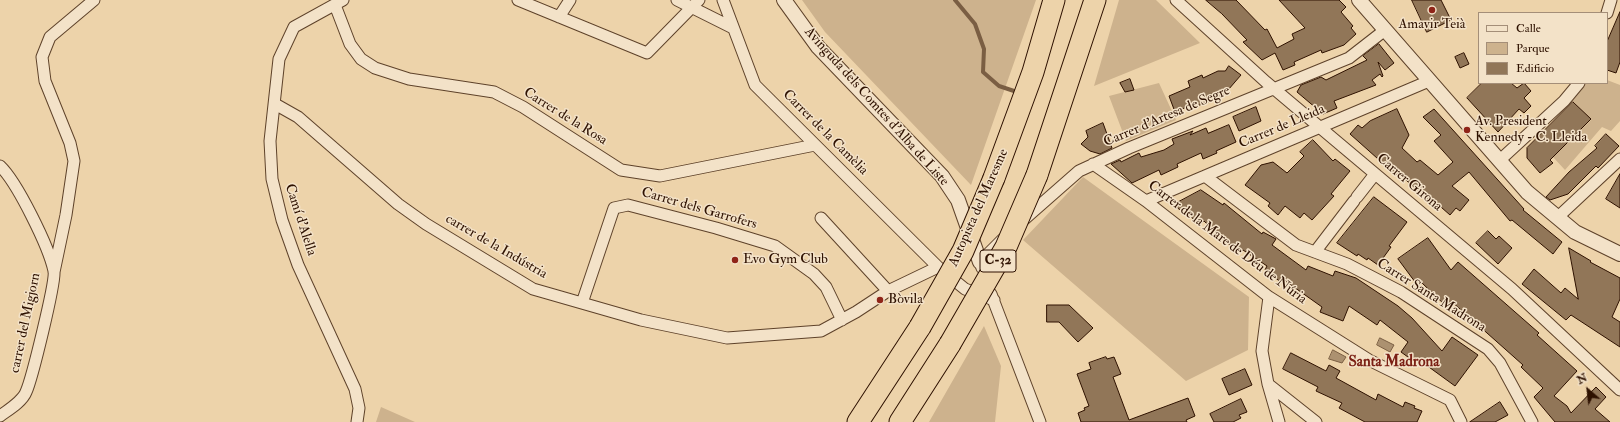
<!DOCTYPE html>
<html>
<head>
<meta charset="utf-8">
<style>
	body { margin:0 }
	#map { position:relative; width:1620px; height:422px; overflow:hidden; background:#edd3aa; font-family:"IM FELL Double Pica",serif }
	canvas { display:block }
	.legend { position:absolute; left:1478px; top:12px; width:130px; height:72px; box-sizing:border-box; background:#f3e2c8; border:1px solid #a48e78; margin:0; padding:5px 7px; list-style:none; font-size:12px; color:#2e1100 }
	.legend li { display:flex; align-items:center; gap:8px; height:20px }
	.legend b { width:20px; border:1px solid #a48e78 }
	.north { position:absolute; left:1568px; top:370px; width:40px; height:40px; -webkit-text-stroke:3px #f3e2c8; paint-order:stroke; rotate:332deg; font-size:11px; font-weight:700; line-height:16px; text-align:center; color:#2e1100 }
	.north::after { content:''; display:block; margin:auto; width:14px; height:18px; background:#2e1100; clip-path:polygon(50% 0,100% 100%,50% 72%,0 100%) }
</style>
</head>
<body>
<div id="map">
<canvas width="1620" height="422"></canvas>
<ul class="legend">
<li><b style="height:5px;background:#f3e2c8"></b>Calle</li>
<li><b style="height:11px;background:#cdb28d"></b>Parque</li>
<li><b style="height:11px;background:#917658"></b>Edificio</li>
</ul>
<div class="north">N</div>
</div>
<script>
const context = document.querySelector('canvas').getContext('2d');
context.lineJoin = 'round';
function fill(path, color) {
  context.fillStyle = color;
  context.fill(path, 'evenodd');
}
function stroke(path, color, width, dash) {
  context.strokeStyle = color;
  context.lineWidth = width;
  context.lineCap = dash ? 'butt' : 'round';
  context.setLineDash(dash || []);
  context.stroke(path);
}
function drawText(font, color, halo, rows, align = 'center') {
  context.font = font + ' "IM FELL Double Pica",serif';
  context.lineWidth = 3;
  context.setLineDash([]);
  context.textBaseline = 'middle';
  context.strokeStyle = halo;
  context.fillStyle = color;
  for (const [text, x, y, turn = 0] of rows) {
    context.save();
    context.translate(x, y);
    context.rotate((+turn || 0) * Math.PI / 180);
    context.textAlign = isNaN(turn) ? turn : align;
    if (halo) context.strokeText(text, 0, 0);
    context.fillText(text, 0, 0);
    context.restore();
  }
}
fill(new Path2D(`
	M802 0H1036L971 185 825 32Z
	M1119 0H1156L1200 43 1094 86Z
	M1607 80 1620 85V121L1611 131 1602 127 1565 170 1553 157 1591 120 1572 100 1582 83H1607Z
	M1159 83 1176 120 1126 141 1109 96Z
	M1083 177 1249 297 1248 350 1186 381 1023 240Z
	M984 326 1001 366 995 422H929Z
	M381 407 415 422H376Z`), '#cdb28d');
const water = new Path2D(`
	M1380 338 1394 345 1390 352 1377 345Z
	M1333 350 1346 357 1342 363 1329 359Z`);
fill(water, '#ac9170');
stroke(water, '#7a5e43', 1);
stroke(new Path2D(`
	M955 0 975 24 984 49 983 72 999 86 1014 91`), '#7a5e43', 4);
const building = new Path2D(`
	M1206 0H1236L1265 30 1267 29 1277 48 1294 39 1292 34 1305 28 1279 0H1339L1346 7 1341 12 1353 26 1351 28 1356 34 1344 45 1322 53 1321 50 1294 62 1295 65 1283 70 1275 53 1262 60 1243 42 1247 40 1222 14Z
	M1412 0H1441L1451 20 1427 32Z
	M1620 12V62L1616 73 1607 70V42Z
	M1379 44 1394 63 1385 70 1378 62 1383 76 1382 77 1380 74 1372 80 1376 85 1334 101 1337 108 1323 114 1297 92 1301 85 1321 77 1326 80 1367 60 1363 56Z
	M1464 53 1469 64 1460 68 1455 57Z
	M1229 66 1241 75 1222 97 1197 106 1196 103 1175 112 1169 96 1190 87 1188 81 1202 75 1203 78 1218 71H1225Z
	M1130 79 1134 90 1125 92 1120 83Z
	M1482 83H1511L1517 88 1524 83 1531 91 1524 98 1531 106 1524 113 1519 109 1498 132 1467 98Z
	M1573 102 1591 119 1550 160 1553 163 1540 173 1527 158V148Z
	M1256 107 1261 121 1239 131 1233 117Z
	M1397 109 1409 135 1402 148 1417 162 1420 160 1438 175 1453 162 1434 141 1441 135 1423 117 1434 109 1524 209 1523 210 1562 242 1553 254 1512 220 1510 221 1469 172 1452 186 1469 200 1460 211 1456 208 1450 215 1433 200 1431 202 1398 173 1396 175 1350 134 1358 125 1362 128 1370 121Z
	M1103 123 1112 148 1100 154 1090 151 1081 144 1088 137 1086 131Z
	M1229 125 1236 142 1216 151 1217 153 1203 159 1201 153 1177 164 1178 167 1161 175 1159 170 1132 183 1111 164 1120 160 1121 162 1139 153 1141 157 1164 150 1174 144 1172 139 1193 131 1190 135 1206 128 1208 133Z
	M1606 134 1619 146 1598 168 1596 166 1568 194 1550 200 1546 197 1569 172 1597 148 1595 146Z
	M1313 140 1333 161 1335 159 1350 171 1331 194 1334 196 1312 220 1304 213 1300 218 1285 206 1278 215 1268 206 1270 203 1245 185 1261 165 1273 162 1287 173 1304 156 1300 152Z
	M1620 174V208L1606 199Z
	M1201 190 1223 205 1224 203 1262 234 1263 232 1276 239 1272 245 1306 270 1308 266 1333 276 1335 271 1356 278 1398 306 1412 318 1442 351 1452 337 1478 355 1455 386 1422 362 1419 365 1401 352 1408 342 1380 320 1377 325 1349 306 1343 321 1320 312 1322 307 1284 280 1282 283 1265 270 1267 266 1243 250 1241 252 1227 243 1204 221 1201 224 1173 205Z
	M1374 197 1407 222 1389 246 1391 247 1378 265 1368 258 1367 260 1358 254 1357 256 1337 243Z
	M1488 231 1496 239 1499 236 1512 248 1498 264 1476 243Z
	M1428 238 1451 270 1458 262 1539 333 1537 335 1577 371 1554 396 1567 406 1571 413 1596 387 1606 397 1595 409 1610 422H1555L1534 397 1543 388 1521 367 1523 365 1451 301 1447 307 1422 283 1418 286 1398 259Z
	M1569 248 1591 261 1590 262 1620 278V299L1612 317 1620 322V347L1571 315 1566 320 1522 284 1534 269 1561 293 1565 288 1578 299Z
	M1047 305H1069L1093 328 1078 342 1059 322H1047Z
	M1291 353 1326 371 1329 365 1340 371 1336 378 1376 400 1378 394 1403 407 1405 402 1415 406 1414 408 1422 411 1417 422H1365L1339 408 1342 403 1316 391 1318 387 1283 369Z
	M1106 357 1107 359 1114 357 1121 374 1113 377 1129 420 1188 398 1195 416 1186 420 1187 422H1081L1078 413 1085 410 1084 408 1089 406 1077 374 1091 369 1089 363Z
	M1245 369 1252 385 1229 395 1222 379Z
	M1241 399 1247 412 1239 415 1241 418 1233 422H1214L1210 414Z
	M1500 402 1508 415 1495 422H1470Z`);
fill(building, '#917658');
stroke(building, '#2e1100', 1);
const minor = new Path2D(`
	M343 0 294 27 279 59 270 141 272 179 282 220 298 265 355 389 359 408 357 422
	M518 0 647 53 699 0
	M677 0 733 28
	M723 0 755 85 938 267
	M1176 0 1266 82 1512 289 1620 390
	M335 5 350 44 361 59 375 68 409 79 494 92 523 107 621 170 660 176 815 145
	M1607 13 1611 0
	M559 17 570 0
	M275 104 298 117 398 204 426 224 533 289 641 320 727 338 821 331 856 312 888 291 938 267 965 289 994 300
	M1500 160 1564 101 1579 83
	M1093 164 1146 201 1269 297 1369 360 1450 400 1461 422
	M0 166C17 182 49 247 54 271 56 281 32 379 26 392 22 402 8 410 0 416
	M1205 176 1296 245 1347 264 1401 292 1488 349 1500 363 1532 422
	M1357 197 1375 174
	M1146 201 1429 81
	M1558 217 1620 159
	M821 218 888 291
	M1021 222 1079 171 1129 148 1349 58 1385 30
	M1315 252 1354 201
	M982 268 980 262 1003 239
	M54 272 66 215 74 161 70 143 45 81 42 57 50 37 94 0
	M991 294 1040 422
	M1269 297 1262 351 1268 384 1279 422
	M582 303 614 208 628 205 716 228 775 246 814 274 826 287 842 320
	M1268 384 1316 422`);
const tertiary = new Path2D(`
	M784 0 818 47 942 176 958 200 980 262
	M1359 0 1527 192 1575 232 1620 254`);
const motorway = new Path2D(`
	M1037 175 1095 0
	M994 178 1033 72 1054 0
	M858 422 920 327
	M900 422 950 344`);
stroke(minor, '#5e422a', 13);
stroke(tertiary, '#5e422a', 16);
stroke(motorway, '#2e1100', 23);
stroke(minor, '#f3e2c8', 11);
stroke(tertiary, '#f3e2c8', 14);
stroke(motorway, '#edd3aa', 21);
const motorwayBridge = new Path2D(`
	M920 327 963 251 994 178
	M950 344 1006 247 1037 175`);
stroke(motorwayBridge, '#2e1100', 23, []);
stroke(motorwayBridge, '#edd3aa', 21);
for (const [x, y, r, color] of [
	[1432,10,4,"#8f2418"],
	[1467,130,4,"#8f2418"],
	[735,260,4,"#8f2418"],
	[880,300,4,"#8f2418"]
]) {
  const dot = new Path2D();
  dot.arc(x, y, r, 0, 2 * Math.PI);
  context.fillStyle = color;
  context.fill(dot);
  stroke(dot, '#f3e2c8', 1.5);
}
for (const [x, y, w] of [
	[998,261,36]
]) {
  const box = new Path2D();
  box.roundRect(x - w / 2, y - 11, w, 22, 3);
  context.fillStyle = '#f3e2c8';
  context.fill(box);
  stroke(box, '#2e1100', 1);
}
drawText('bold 13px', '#2e1100', null, [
	["C-32",998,261]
]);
drawText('14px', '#2e1100', '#f3e2c8', [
	["Amavir Teià",1432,25,"center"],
	["Av. President",1475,122],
	["Kennedy - C. Lleida",1475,138],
	["Evo Gym Club",743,260],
	["Bòvila",888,300]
], 'left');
drawText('14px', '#2e1100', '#f3e2c8', [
	["Avinguda dels Comtes d'Alba de Liste",876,107,48],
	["Carrer de la Rosa",565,117,32],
	["Carrer d'Artesa de Segre",1167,117,-23],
	["Carrer de Lleida",1282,127,-23],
	["Carrer de la Camèlia",825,133,45],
	["Carrer Girona",1409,183,40],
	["Autopista del Maresme",979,208,-66],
	["Carrer dels Garrofers",699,209,16],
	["Camí d'Alella",300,220,72],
	["Carrer de la Mare de Déu de Núria",1227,243,37],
	["carrer de la Indústria",496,247,30],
	["Carrer Santa Madrona",1431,296,32],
	["carrer del Migjorn",26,323,-78]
]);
drawText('bold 15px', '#7a1f14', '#f3e2c8', [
	["Santa Madrona",1394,363]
]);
</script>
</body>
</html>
